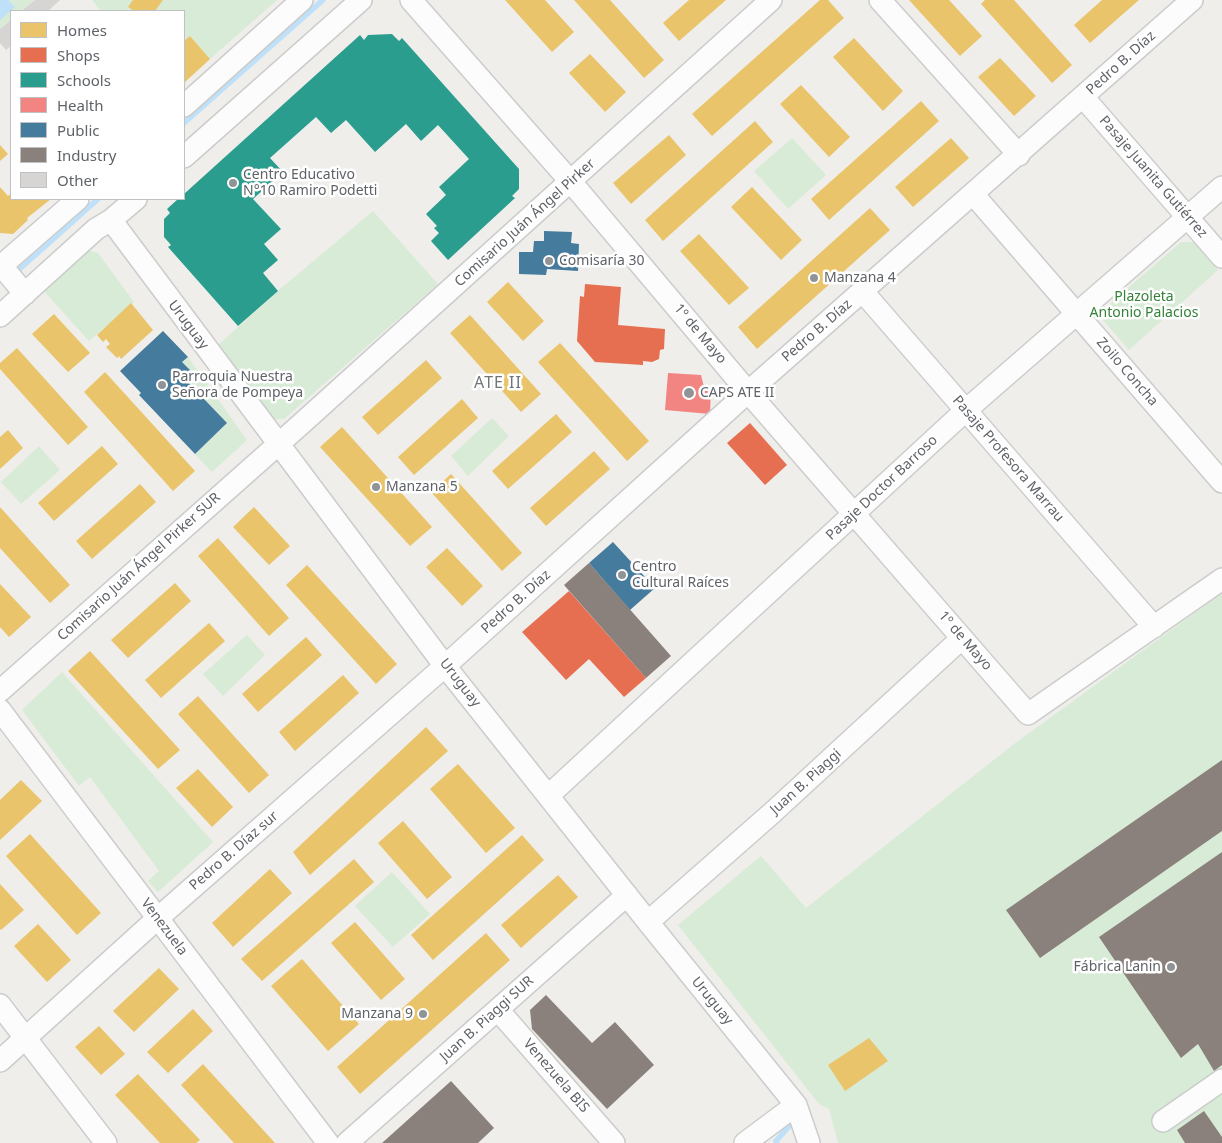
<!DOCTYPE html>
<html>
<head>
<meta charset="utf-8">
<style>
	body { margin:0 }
	#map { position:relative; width:1222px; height:1143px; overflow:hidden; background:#efeeea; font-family:"Noto Sans",sans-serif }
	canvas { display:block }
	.legend { position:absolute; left:10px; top:10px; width:175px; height:190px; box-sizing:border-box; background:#fff; border:1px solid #bfc1c3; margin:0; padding:6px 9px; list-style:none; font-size:15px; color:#5f6368 }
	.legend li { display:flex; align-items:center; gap:10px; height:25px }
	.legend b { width:25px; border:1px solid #bfc1c3 }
</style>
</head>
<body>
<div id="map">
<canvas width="1222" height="1143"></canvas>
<ul class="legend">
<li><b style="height:14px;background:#e9c46a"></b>Homes</li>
<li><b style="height:14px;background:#e76f51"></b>Shops</li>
<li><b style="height:14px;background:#2a9d8f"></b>Schools</li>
<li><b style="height:14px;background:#f28482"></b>Health</li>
<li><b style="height:14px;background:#457b9d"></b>Public</li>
<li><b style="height:14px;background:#8a817c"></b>Industry</li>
<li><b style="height:14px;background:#d6d5d3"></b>Other</li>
</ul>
</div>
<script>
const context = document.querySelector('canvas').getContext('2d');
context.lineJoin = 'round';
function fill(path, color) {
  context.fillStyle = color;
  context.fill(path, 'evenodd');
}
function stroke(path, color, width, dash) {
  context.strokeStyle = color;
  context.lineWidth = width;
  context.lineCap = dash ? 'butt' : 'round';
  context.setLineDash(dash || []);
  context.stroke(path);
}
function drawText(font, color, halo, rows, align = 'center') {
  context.font = font + ' "Noto Sans",sans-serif';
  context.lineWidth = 5;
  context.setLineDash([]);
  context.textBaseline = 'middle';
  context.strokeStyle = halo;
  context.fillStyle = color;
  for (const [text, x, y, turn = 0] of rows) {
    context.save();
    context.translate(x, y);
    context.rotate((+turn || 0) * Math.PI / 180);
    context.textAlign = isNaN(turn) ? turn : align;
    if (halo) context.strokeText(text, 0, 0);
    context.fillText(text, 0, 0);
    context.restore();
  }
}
fill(new Path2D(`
	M0 0H34L21 11H11V20L0 29Z
	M92 0H277L210 59 190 36 184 41V11H101Z
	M792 138 826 175 788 209 754 171Z
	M373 211 438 284 284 419H274L217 346 278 291Z
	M1181 242H1194L1218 270 1129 350 1103 320 1104 309Z
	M86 250 98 253 134 302 89 341 43 290Z
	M188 357 247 440 212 472 195 454 227 423 183 377 190 370 182 362Z
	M492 418 509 436 468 476 451 456Z
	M39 446 60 470 21 504 1 482Z
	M1222 593V1143H838L829 1109 819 1104 678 925 761 856 806 908 1014 744Z
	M247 635 265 655 223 696 203 674Z
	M62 672 213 842 158 892 148 881 159 871 90 777 79 786 22 710Z
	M392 872 430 914 393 947 355 906Z`), '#d8ebd6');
fill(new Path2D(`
	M0 0H8L15 7 0 20Z`), '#bfe0f9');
fill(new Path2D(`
	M133 0H163L155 11H134L128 7Z
	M505 0H545L574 32 552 52Z
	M574 0H610L664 60 644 78Z
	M689 0H726L679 41 663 23Z
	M820 0H828L844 18 712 136 692 114Z
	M909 0H949L982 36 960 56Z
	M985 0H1014L1072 65 1052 83 981 4Z
	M1102 0H1139L1090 43 1074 25Z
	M190 36 210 59 184 83V41Z
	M854 38 903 91 883 111 833 57Z
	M590 54 626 92 605 112 569 73Z
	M1000 58 1036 96 1014 116 978 77Z
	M801 85 850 137 829 157 780 104Z
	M921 101 939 121 829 220 811 199Z
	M755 121 773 142 663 241 645 220Z
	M669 135 686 155 631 204 613 183Z
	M951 138 969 158 913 207 895 187Z
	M0 145 8 154 0 161Z
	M0 187 8 196 11 193V199H51L27 218 28 220 13 234 0 233Z
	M752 187 802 240 781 260 731 207Z
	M870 208 890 230 757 349 738 327Z
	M699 234 749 288 729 305 680 251Z
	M508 282 544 321 523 341 487 302Z
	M131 303 153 330 121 359 119 356 117 358 106 347 110 344 106 339 103 342 97 335Z
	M54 314 90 353 68 372 32 334Z
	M470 315 541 394 521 412 450 333Z
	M560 343 649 441 627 461 538 362Z
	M17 348 88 427 68 445 0 369V363Z
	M426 360 442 378 378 435 362 417Z
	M105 372 195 471 173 491 84 392Z
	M462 399 478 418 414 475 398 457Z
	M556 414 572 432 508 489 492 471Z
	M342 427 432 527 410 546 320 447Z
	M8 430 23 448 0 469V437Z
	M102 446 118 464 54 521 38 503Z
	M594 451 610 469 546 526 530 508Z
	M451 474 522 553 502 571 431 492Z
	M140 484 156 502 92 559 76 541Z
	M0 507 70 585 50 603 0 548Z
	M254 507 290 546 269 565 233 527Z
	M218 538 289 618 269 636 198 556Z
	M447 548 483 586 462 606 426 567Z
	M307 565 397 664 376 684 286 585Z
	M175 583 191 601 128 658 111 640Z
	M0 584 31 617 9 637 0 627Z
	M209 623 225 641 161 698 145 680Z
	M306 637 322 655 258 712 242 694Z
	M90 651 180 750 158 769 68 671Z
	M343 675 359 693 295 751 279 732Z
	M198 696 269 775 249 793 178 714Z
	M426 727 448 751 310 875 293 852Z
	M458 764 515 828 486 853 430 789Z
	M198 769 233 807 212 827 176 788Z
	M21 780 42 801 0 840V800Z
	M403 821 452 877 427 899 378 843Z
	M30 834 101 913 77 935 6 856Z
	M522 835 544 860 433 960 411 935Z
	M354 859 374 882 262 981 241 959Z
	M270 869 292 893 233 947 212 923Z
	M558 875 578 897 521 948 501 925Z
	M0 884 24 910 1 930 0 929Z
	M355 922 405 979 381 1000 331 943Z
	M38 924 71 960 47 982 14 946Z
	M486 933 510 960 360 1094 337 1067Z
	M302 959 359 1024 328 1051 271 986Z
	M159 968 179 989 134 1032 113 1011Z
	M193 1009 213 1031 168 1073 147 1052Z
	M99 1026 125 1054 101 1075 75 1047Z
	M869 1038 888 1061 845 1091 828 1065Z
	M203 1064 275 1143H234L181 1085Z
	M138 1074 200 1140 196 1143H160L115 1095Z`), '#e9c46a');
fill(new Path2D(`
	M585 284 621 287 618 325 665 329 664 349 660 350 659 359 652 362 643 361V365L595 362 577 341 580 296 584 297Z
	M750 423 787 465 765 485 727 443Z
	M569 591 646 678 624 697 589 659 566 680 522 632Z`), '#e76f51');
fill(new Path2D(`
	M392 34 399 41 402 38 519 169V189L512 196 515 198 448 260 431 241 439 233 434 228 437 226 426 214 446 195 439 187 469 159 438 125 421 141 406 124 375 152 346 120 331 133 316 117 270 158 283 172 253 199 281 229 264 244 278 260 263 273 278 291 238 326 168 247 171 245 164 237V219L170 213 167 209 178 199H184V194L360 35 364 40 368 35Z`), '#2a9d8f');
fill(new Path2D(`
	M668 373 701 375 704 387 711 388 710 414 665 410Z`), '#f28482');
fill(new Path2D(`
	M544 231 572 232 571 243 579 244 578 271 547 269 546 275 519 274V252H533L534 241H544Z
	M163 331 188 357 182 362 190 370 183 377 227 423 195 454 139 395 141 393 120 371Z
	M613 542 655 588 630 610 589 563Z`), '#457b9d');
fill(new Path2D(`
	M589 563 671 656 646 678 564 585Z
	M1222 760V831L1040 958 1006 910Z
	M1222 852V1065L1214 1071 1198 1044 1181 1058 1099 937Z
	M546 995 592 1043 615 1022 654 1065 607 1109 532 1029 530 1010Z
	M451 1081 494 1128 478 1143H382Z
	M1204 1111 1222 1137V1143H1185L1177 1130Z`), '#8a817c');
stroke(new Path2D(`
	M184 123 323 0
	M14 274 98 199
	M777 1143 776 1141 792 1123`), '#bfe0f9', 5.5);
fill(new Path2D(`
	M35 0H60L48 11H21Z
	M11 20V46L6 50 0 43V29Z`), '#d6d5d3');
const minor = new Path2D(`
	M411 0 571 182 748 392 1028 714 1222 579
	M880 0 1019 155
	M1083 97 1222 257
	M184 106 302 0
	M184 157 361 0
	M973 194 1222 482
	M111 220 445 666 648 922 796 1105 809 1143
	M0 264 25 294
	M0 267 78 199
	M863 292 1154 627
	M0 316 96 229 111 220 136 199
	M0 691 300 425 771 0
	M0 710 328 1143
	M548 796 965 411 1222 187
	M648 922 772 813 962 638
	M0 1005 106 1143
	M498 1010 614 1143
	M0 1061 158 918 445 666 748 392 1192 0
	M1163 1121 1222 1080
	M347 1143 627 895
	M745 1143 796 1105`);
stroke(minor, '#cbcccc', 24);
stroke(minor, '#fdfcfc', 21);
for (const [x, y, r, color] of [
	[233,183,5,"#919496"],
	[549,261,5,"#919496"],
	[814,278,5,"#919496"],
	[162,385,5,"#919496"],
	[689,393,6,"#919496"],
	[376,487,5,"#919496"],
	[622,575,5,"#919496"],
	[1171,967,5,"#919496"],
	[423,1014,5,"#919496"]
]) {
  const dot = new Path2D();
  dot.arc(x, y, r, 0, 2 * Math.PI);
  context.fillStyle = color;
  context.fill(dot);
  stroke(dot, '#fff', 2);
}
drawText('14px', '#5f6368', '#fff', [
	["Pedro B. Díaz",1121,63,-42],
	["Pasaje Juanita Gutiérrez",1153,177,49],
	["Comisario Juán Ángel Pirker",525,223,-42],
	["Uruguay",188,325,53],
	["Pedro B. Díaz",817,331,-41],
	["1º de Mayo",700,334,50],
	["Zoilo Concha",1127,372,49],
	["Pasaje Profesora Marrau",1008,459,49],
	["Pasaje Doctor Barroso",882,488,-43],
	["Comisario Juán Ángel Pirker SUR",139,567,-42],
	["Pedro B. Díaz",516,602,-42],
	["1º de Mayo",965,641,49],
	["Uruguay",460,683,52],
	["Juan B. Piaggi",806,782,-42],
	["Pedro B. Díaz sur",234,851,-41],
	["Venezuela",164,927,53],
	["Uruguay",712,1001,51],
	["Juan B. Piaggi SUR",487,1019,-42],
	["Venezuela BIS",556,1076,49]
]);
drawText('14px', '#5f6368', '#fff', [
	["Centro Educativo",243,175],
	["N°10 Ramiro Podetti",243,191],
	["Comisaría 30",559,261],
	["Manzana 4",824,278],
	["Parroquia Nuestra",172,377],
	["Señora de Pompeya",172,393],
	["CAPS ATE II",700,393],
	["Manzana 5",386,487],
	["Centro",632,567],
	["Cultural Raíces",632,583],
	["Fábrica Lanin",1161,967,"right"],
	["Manzana 9",413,1014,"right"]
], 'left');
drawText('14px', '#348238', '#fff', [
	["Plazoleta",1144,297],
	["Antonio Palacios",1144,313]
]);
context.letterSpacing = '1px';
drawText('16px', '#70757a', '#fff', [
	["ATE II",498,383]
]);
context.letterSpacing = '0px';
</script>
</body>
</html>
